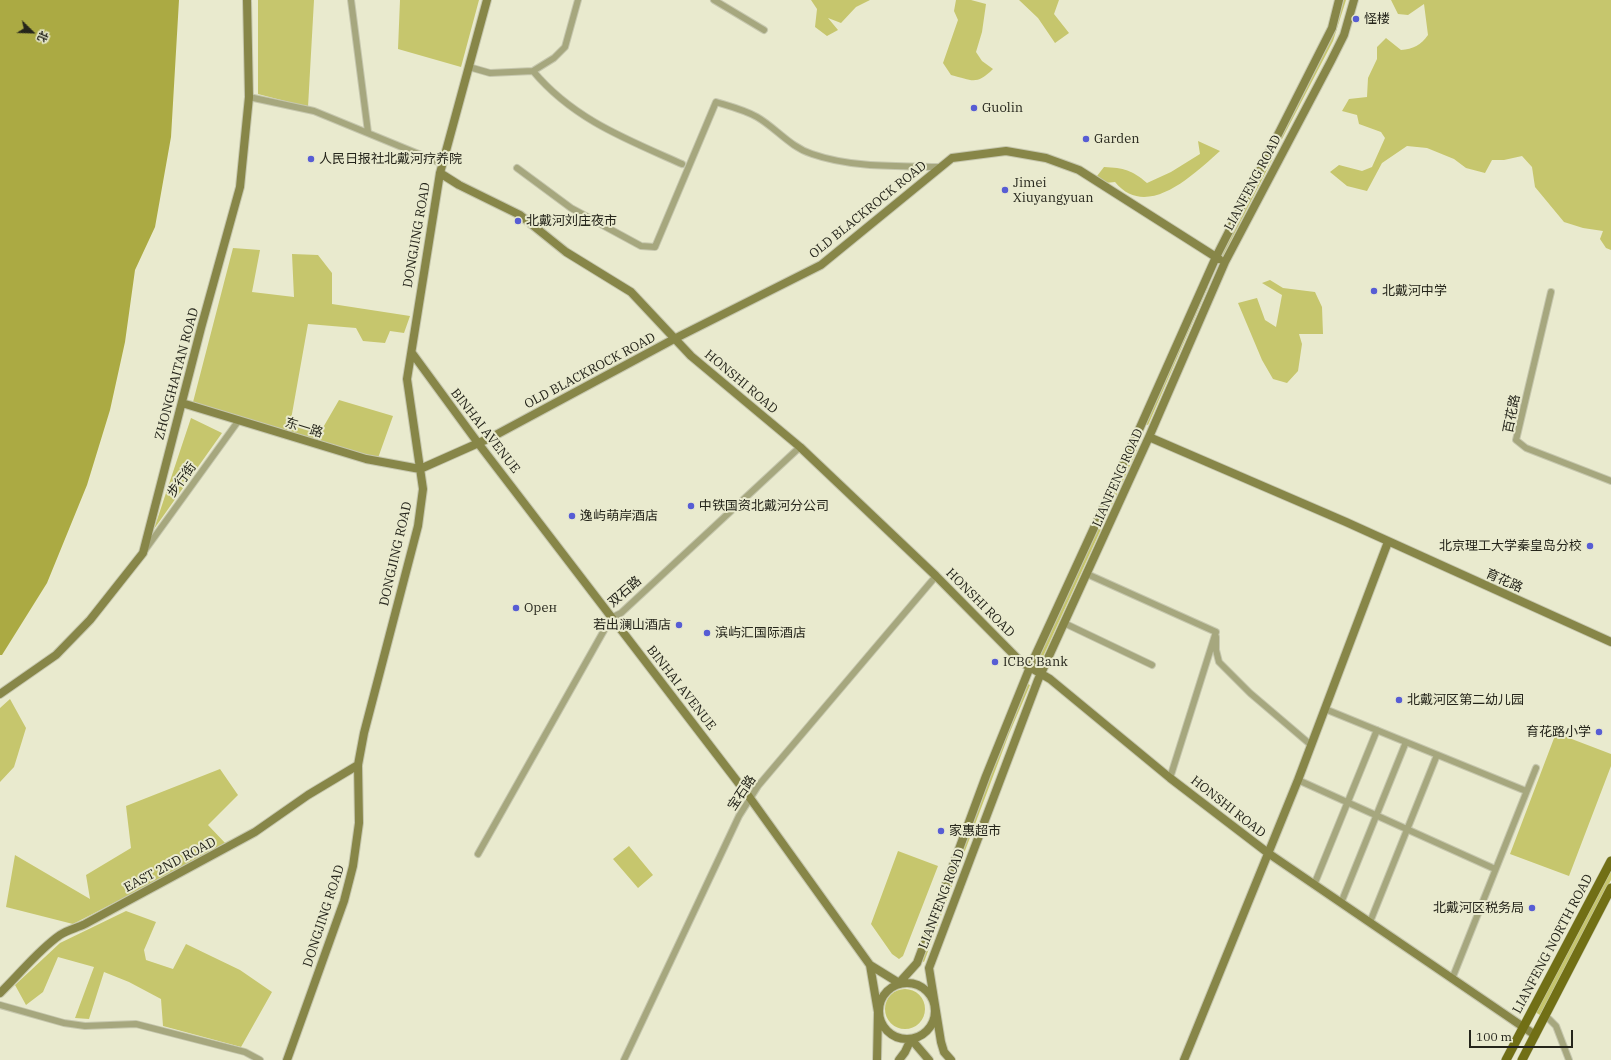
<!DOCTYPE html>
<html>
<head>
<meta charset="utf-8">
<style>
	body { margin:0 }
	#map { position:relative; width:1611px; height:1060px; overflow:hidden; background:#e9eace; font-family:"IBM Plex Serif","Noto Sans SC",serif }
	canvas { display:block }
	.north { position:absolute; left:12px; top:12px; width:40px; height:40px; -webkit-text-stroke:3px #e9eace; paint-order:stroke; rotate:113deg; font-size:11px; font-weight:700; line-height:16px; text-align:center; color:#25251b }
	.north::after { content:''; display:block; margin:auto; width:14px; height:18px; background:#25251b; clip-path:polygon(50% 0,100% 100%,50% 72%,0 100%) }
	.scale { position:absolute; left:1469px; top:1030px; width:104px; height:18px; box-sizing:border-box; border:2px solid #25251b; border-top:0; padding-left:5px; font-size:12px; line-height:14px; white-space:nowrap; color:#25251b; -webkit-text-stroke:3px #e9eace; paint-order:stroke }
</style>
</head>
<body>
<div id="map">
<canvas width="1611" height="1060"></canvas>
<div class="north">北</div>
<div class="scale">100 m</div>
</div>
<script>
const context = document.querySelector('canvas').getContext('2d');
context.lineJoin = 'round';
function fill(path, color) {
  context.fillStyle = color;
  context.fill(path, 'evenodd');
}
function stroke(path, color, width, dash) {
  context.strokeStyle = color;
  context.lineWidth = width;
  context.lineCap = dash ? 'butt' : 'round';
  context.setLineDash(dash || []);
  context.stroke(path);
}
function drawText(font, color, halo, rows, align = 'center') {
  context.font = font + ' "IBM Plex Serif","Noto Sans SC",serif';
  context.lineWidth = 4;
  context.setLineDash([]);
  context.textBaseline = 'middle';
  context.strokeStyle = halo;
  context.fillStyle = color;
  for (const [text, x, y, turn = 0] of rows) {
    context.save();
    context.translate(x, y);
    context.rotate((+turn || 0) * Math.PI / 180);
    context.textAlign = isNaN(turn) ? turn : align;
    if (halo) context.strokeText(text, 0, 0);
    context.fillText(text, 0, 0);
    context.restore();
  }
}
fill(new Path2D(`
	M258 0H314L308 107 258 94Z
	M400 0H479L461 67 398 49Z
	M811 0H870L856 7 841 23 828 18 838 30 827 36 815 27 817 9Z
	M956 0H971L986 4 982 32 976 52 982 61 993 69C976 86 972 80 951 75L943 63 958 20 954 11Z
	M1019 0H1059L1054 14 1069 33 1055 43 1038 18Z
	M1343 0H1346L1333 41 1282 139 1279 137 1330 40Z
	M1391 0H1611V250L1606 248 1600 239 1603 231 1583 228 1564 222 1535 187 1532 167 1522 156 1504 160H1492L1485 173 1466 168 1454 159 1427 148 1407 146 1382 163 1367 191 1347 186 1330 172 1339 165 1362 171 1372 167 1385 138 1381 132 1359 124 1357 115 1342 111 1349 99 1367 97 1368 78 1377 59V47L1386 38 1401 50C1413 49 1421 45 1428 35L1424 4 1408 15 1398 14Z
	M1198 141 1220 151C1194 174 1147 221 1115 182L1105 183 1097 176 1104 167C1124 168 1132 170 1147 183L1171 172 1200 154Z
	M1270 156 1273 158 1223 256 1220 254Z
	M233 248 260 250 252 292 294 297 292 254 318 255 332 273V304L410 316 404 333 390 331 385 343 363 341 356 328 308 324 290 425 321 431 339 400 393 416 378 458 192 406Z
	M1270 280 1283 288 1315 292 1322 307 1323 334H1299L1302 344 1298 371 1287 383 1273 379 1262 360 1238 303 1257 298 1265 320 1276 327 1282 295 1262 283Z
	M1205 286 1208 287 1148 425 1145 424Z
	M191 418 222 433 154 529Z
	M1134 448 1137 450 1041 661 1038 659Z
	M1028 684 1030 685 1009 734 960 864 957 863 1006 733Z
	M10 699 26 728 14 767 0 782V708Z
	M1556 733 1611 754V766L1569 876 1510 854Z
	M220 769 238 795 208 825 227 845 73 924 6 907 15 855 90 899 86 875 131 848 126 806Z
	M629 846 653 875 638 888 613 859Z
	M898 851 938 866 903 956 899 959 892 954 871 924Z
	M1611 867V880L1540 1015 1535 1012Z
	M951 877 955 878 924 962 920 960Z
	M126 911 156 922 144 950 146 960 173 969 186 944 240 970 272 992 241 1047 163 1026 161 999 129 982 104 972 89 1019 75 1018 94 967 58 957 43 992 26 1005 15 985 60 943Z
	M885 1009a20 20 0 1 1 40 0a20 20 0 1 1-40 0Z`), '#c6c66d');
fill(new Path2D(`
	M0 0H179L171 137 155 227 135 270 125 342 110 410 87 485 47 583 2 655H0Z`), '#abaa43');
const street = new Path2D(`
	M351 0 368 132
	M714 0 764 30
	M469 67 490 73 533 71 554 58 565 47 578 0
	M533 71C573 119 626 139 682 164
	M249 97 314 111 443 164
	M517 168 571 208 641 246 655 247 716 102C729 106 745 110 757 117 776 128 790 147 812 154 852 168 899 166 941 167
	M1551 292 1516 440 1526 448 1611 481
	M145 550 239 420
	M1087 574 1216 632 1170 778
	M1064 623 1152 665
	M1216 637V650L1219 662 1250 693 1311 745
	M1325 709 1526 791
	M1298 780 1495 869
	M478 854 611 618 621 613 800 447
	M1314 885 1377 730
	M1341 903 1406 742
	M1370 922 1437 755
	M1452 979 1536 768
	M0 1005 64 1023 85 1026 136 1024 245 1052 260 1060
	M1545 1015 1556 1026 1569 1060
	M624 1060 739 816 758 786 936 576`);
const secondary = new Path2D(`
	M440 173 459 185 520 215 566 252 631 292 691 356 800 447 936 576 1021 662 1050 679 1170 778 1268 853 1535 1035
	M412 353 478 443 750 798 870 965 899 983 917 963 986 776 1030 667 1138 432 1216 257 1332 28 1339 0
	M182 403 366 459 420 469
	M1149 437 1346 522 1611 642
	M420 469 492 437 674 339 821 265 952 158 1006 151 1046 158 1079 170 1219 259
	M0 694 56 655 90 620 143 553 201 328 240 187 249 97 247 0
	M870 965 878 1012 877 1060
	M879 1011a28 28 0 1 1 56 0a28 28 0 1 1-56 0Z
	M0 993C20 974 37 951 60 935 67 930 77 928 85 924L255 832 308 795 358 765
	M287 1060 344 901 353 866 359 823 358 765 364 733 418 526 423 489 407 379 440 173 487 0
	M899 1060 905 1052 911 1039 929 1060
	M951 1060 944 1052 941 1042 929 968 1038 680 1149 437 1225 262 1331 61 1344 35 1354 0
	M1184 1060 1298 780 1388 542`);
const primary = new Path2D(`
	M1506 1060 1611 861
	M1522 1060 1611 888`);
stroke(street, '#c6c7ae', 8);
stroke(secondary, '#c6c7ae', 10);
stroke(primary, '#c6c7ae', 10);
stroke(street, '#a6a77e', 6);
stroke(secondary, '#878648', 8);
stroke(primary, '#716f15', 9);
for (const [x, y, r, color] of [
	[1356,19,4,"#575dd4"],
	[974,108,4,"#575dd4"],
	[1086,139,4,"#575dd4"],
	[311,159,4,"#575dd4"],
	[1005,190,4,"#575dd4"],
	[518,221,4,"#575dd4"],
	[1374,291,4,"#575dd4"],
	[691,506,4,"#575dd4"],
	[572,516,4,"#575dd4"],
	[1590,546,4,"#575dd4"],
	[516,608,4,"#575dd4"],
	[679,625,4,"#575dd4"],
	[707,633,4,"#575dd4"],
	[995,662,4,"#575dd4"],
	[1399,700,4,"#575dd4"],
	[1599,732,4,"#575dd4"],
	[941,831,4,"#575dd4"],
	[1532,908,4,"#575dd4"]
]) {
  const dot = new Path2D();
  dot.arc(x, y, r, 0, 2 * Math.PI);
  context.fillStyle = color;
  context.fill(dot);
  stroke(dot, '#e9eace', 1.5);
}
drawText('13px', '#25251b', '#e9eace', [
	["怪楼",1364,19],
	["Guolin",982,108],
	["Garden",1094,139],
	["人民日报社北戴河疗养院",319,159],
	["Jimei",1013,183],
	["Xiuyangyuan",1013,198],
	["北戴河刘庄夜市",526,221],
	["北戴河中学",1382,291],
	["中铁国资北戴河分公司",699,506],
	["逸屿萌岸酒店",580,516],
	["北京理工大学秦皇岛分校",1582,546,"right"],
	["Oрен",524,608],
	["若出澜山酒店",671,625,"right"],
	["滨屿汇国际酒店",715,633],
	["ICBC Bank",1003,662],
	["北戴河区第二幼儿园",1407,700],
	["育花路小学",1591,732,"right"],
	["家惠超市",949,831],
	["北戴河区税务局",1524,908,"right"]
], 'left');
drawText('13px', '#25251b', '#e9eace', [
	["LIANFENG ROAD",1253,183,-62],
	["OLD BLACKROCK ROAD",868,210,-39],
	["DONGJING ROAD",417,235,-80],
	["OLD BLACKROCK ROAD",590,371,-28],
	["ZHONGHAITAN ROAD",177,374,-75],
	["HONSHI ROAD",741,382,40],
	["百花路",1512,414,-79],
	["东一路",304,428,17],
	["BINHAI AVENUE",485,431,52],
	["LIANFENG ROAD",1118,478,-66],
	["步行街",182,480,-54],
	["DONGJING ROAD",396,554,-77],
	["育花路",1504,581,24],
	["双石路",625,592,-41],
	["HONSHI ROAD",980,603,45],
	["BINHAI AVENUE",681,688,52],
	["宝石路",742,793,-56],
	["HONSHI ROAD",1228,807,38],
	["EAST 2ND ROAD",170,865,-28],
	["LIANFENG ROAD",942,899,-69],
	["DONGJING ROAD",324,916,-72],
	["LIANFENG NORTH ROAD",1553,944,-62]
]);
</script>
</body>
</html>
